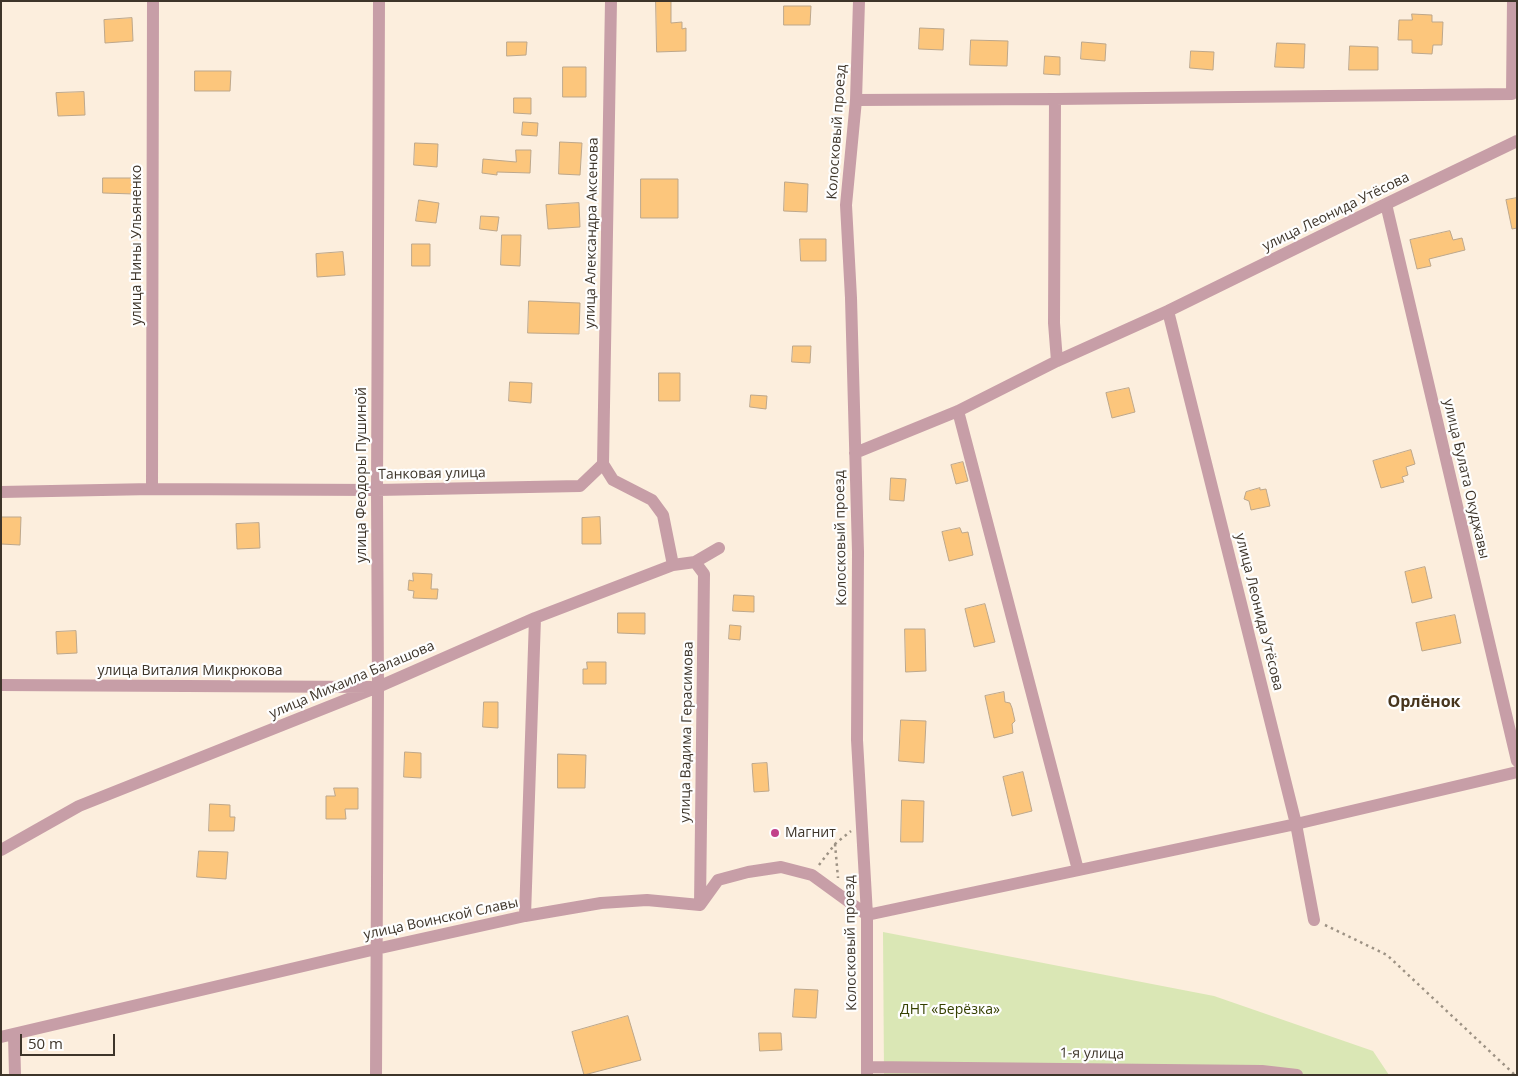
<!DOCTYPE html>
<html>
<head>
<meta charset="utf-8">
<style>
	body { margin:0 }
	#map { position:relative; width:1518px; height:1076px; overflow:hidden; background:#fceedd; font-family:"Open Sans",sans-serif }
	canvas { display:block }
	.frame { position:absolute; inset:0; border:2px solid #3d3429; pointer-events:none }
	.scale { position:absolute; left:20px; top:1034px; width:95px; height:22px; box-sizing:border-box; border:2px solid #3d3429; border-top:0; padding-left:6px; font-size:15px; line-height:18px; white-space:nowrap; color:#3d3429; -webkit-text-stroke:4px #fefefe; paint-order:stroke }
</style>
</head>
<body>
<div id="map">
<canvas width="1518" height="1076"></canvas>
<div class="frame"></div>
<div class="scale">50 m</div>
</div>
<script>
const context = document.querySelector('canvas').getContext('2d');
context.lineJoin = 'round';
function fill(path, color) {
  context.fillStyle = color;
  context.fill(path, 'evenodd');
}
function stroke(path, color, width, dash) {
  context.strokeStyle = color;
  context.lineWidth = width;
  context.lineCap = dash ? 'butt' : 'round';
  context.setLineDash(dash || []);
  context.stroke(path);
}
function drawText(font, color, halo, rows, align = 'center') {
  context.font = font + ' "Open Sans",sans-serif';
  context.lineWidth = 4.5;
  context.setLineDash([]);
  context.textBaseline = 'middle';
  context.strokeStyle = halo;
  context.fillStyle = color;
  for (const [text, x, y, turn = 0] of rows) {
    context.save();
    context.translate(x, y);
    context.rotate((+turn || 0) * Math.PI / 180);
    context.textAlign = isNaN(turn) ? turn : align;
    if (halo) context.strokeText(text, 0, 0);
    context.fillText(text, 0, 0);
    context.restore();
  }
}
fill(new Path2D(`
	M883 932 1214 996 1373 1051 1389 1075H884Z`), '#dae7b5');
const building = new Path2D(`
	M656 1H671V23L682 22V29L686 28V51L657 52Z
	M784 6H811L810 25H784Z
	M1412 14 1432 15V22H1443L1442 45H1433L1432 54 1412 53V40H1398L1399 20H1412Z
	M132 18 133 41 105 43 104 20Z
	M920 28 944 29 943 50 919 49Z
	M971 40 1008 41 1007 66 970 65Z
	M507 42H527L526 55 507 56Z
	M1082 42 1106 44 1105 61 1081 59Z
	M1277 43 1305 44 1304 68 1275 67Z
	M1350 46 1378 47V70H1349Z
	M1191 51 1214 52 1213 70 1190 68Z
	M1045 56 1060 57V75L1044 74Z
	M563 67H586V97H563Z
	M195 71H231L230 91H195Z
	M84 92 85 115 58 116 56 93Z
	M514 98H531V114L514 113Z
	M523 122 538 123 537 136 522 135Z
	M560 142 582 143 580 175 559 174Z
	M415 143 438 144 437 167 414 165Z
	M516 150H531L530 173 497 172V175L482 173 483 159 516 162Z
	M103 178H134V194L103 193Z
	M641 179H678V218H641Z
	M785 182 808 184 807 212 784 211Z
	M1517 198V228L1512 229 1506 200Z
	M419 200 439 203 436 223 416 221Z
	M579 203 580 227 548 229 546 205Z
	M481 216 499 217 497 231 480 229Z
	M1450 231 1453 240 1462 238 1465 250 1429 259 1431 266 1417 269 1410 240Z
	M502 235H521L520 266 501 265Z
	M800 239H826V261H801Z
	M412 244H430V266H412Z
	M343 252 345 275 317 277 316 254Z
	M529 301 580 303 579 334 528 333Z
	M793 346H811L810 363 792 362Z
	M659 373H680V401H659Z
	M510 382 532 383 531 403 509 401Z
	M1129 388 1135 412 1112 418 1106 393Z
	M751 395 767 396 766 409 750 407Z
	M1411 450 1415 464 1406 467 1408 475 1402 477 1404 482 1381 488 1373 461Z
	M963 462 968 481 956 484 951 465Z
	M891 478 906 479 904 501 890 500Z
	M1260 488V490L1266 489 1270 506 1251 510 1249 501 1244 499 1246 492Z
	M1 517H21L20 545 1 544Z
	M600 517 601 544H582V518Z
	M259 523 260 548 237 549 236 524Z
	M960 528 962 533 968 532 973 555 949 561 942 532Z
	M1425 567 1432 598 1412 603 1405 572Z
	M413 573 432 574 431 589H438L437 599 413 598 414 591 408 590 409 580 413 581Z
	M734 595 754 596V612L733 611Z
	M985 604 995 642 974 647 965 609Z
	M618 613H645V634L618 633Z
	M1455 615 1461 643 1422 651 1416 623Z
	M730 625 741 626 740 640 729 639Z
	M905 629H925L926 671 906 672Z
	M76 631 77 653 57 654 56 632Z
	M587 662H606V684H583V669H587Z
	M1004 692 1005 702 1010 703 1012 708 1015 721 1012 724 1013 733 994 738 985 696Z
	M484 702H498V728L483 727Z
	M901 720 926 721 924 763 899 761Z
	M405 752 421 753V778L404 777Z
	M558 754 586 755 585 788H558Z
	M767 763 769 791 754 792 752 764Z
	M1023 772 1032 811 1012 816 1003 777Z
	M334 788H358V809H345L346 819H326V796H335Z
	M902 800 924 801 923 842H901Z
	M210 804 230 805V817H235L234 831H209Z
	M199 851 228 852 226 879 197 877Z
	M795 989 818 990 816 1018 793 1017Z
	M628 1016 641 1060 584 1075 572 1032Z
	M759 1033H781L782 1050 760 1051Z`);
fill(building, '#fcc67c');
stroke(building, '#bda78b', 1);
stroke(new Path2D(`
	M835 844 838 878
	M819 865 835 844 851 831
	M1325 925 1387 955 1515 1075`), '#9d9284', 2.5, [2.5, 4]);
stroke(new Path2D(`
	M859 1 856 100 846 205 851 298 858 552 857 740 867 915V1075
	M1055 99 1054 323 1057 361
	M856 100 1055 99 1512 94 1513 1
	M1386 204 1517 761
	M1168 311 1296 824 1314 920
	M958 411 1078 870
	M855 453 958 411 1057 361 1168 311 1386 204 1517 141
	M603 464 611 1
	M152 489 153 1
	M1 492 152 489 377 490 580 486 603 464 613 480 652 500 663 515 673 565
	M695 562 704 574 700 905
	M1 685 371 687
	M1 850 79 806 378 687 535 618 673 565 695 562 719 548
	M700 905 718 880 748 872 781 867 812 875 867 915
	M867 915 1296 824 1517 772
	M525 916 535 618
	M14 1034 15 1075
	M1 1037 376 949 525 916 601 903 647 900 700 905
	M867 1067 1262 1071 1297 1075
	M376 1075 378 687 377 490 379 1`), '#c79ea7', 12);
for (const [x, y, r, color] of [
	[775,833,5,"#c2418a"]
]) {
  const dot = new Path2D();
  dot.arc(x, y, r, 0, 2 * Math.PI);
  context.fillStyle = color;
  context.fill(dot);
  stroke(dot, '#fefefe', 2);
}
drawText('14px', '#3d3429', '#fefefe', [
	["Колосковый проезд",837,132,-86],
	["улица Леонида Утёсова",1336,212,-26],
	["улица Александра Аксенова",592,233,-89],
	["улица Нины Ульяненко",137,245,-90],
	["Танковая улица",432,474,-1],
	["улица Феодоры Пушиной",362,475,-90],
	["улица Булата Окуджавы",1466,479,77],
	["Колосковый проезд",841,538,-91],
	["улица Леонида Утёсова",1259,612,76],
	["улица Виталия Микрюкова",190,671],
	["улица Михаила Балашова",352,680,-23],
	["улица Вадима Герасимова",687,732,-89],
	["улица Воинской Славы",441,919,-12],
	["Колосковый проезд",851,943,-91],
	["1-я улица",1092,1054,1]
]);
drawText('14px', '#3d3429', '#fefefe', [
	["Магнит",785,833]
], 'left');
drawText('14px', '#354000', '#fefefe', [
	["ДНТ «Берёзка»",950,1010]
]);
drawText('bold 16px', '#47351d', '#fefefe', [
	["Орлёнок",1424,702]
]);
</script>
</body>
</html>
